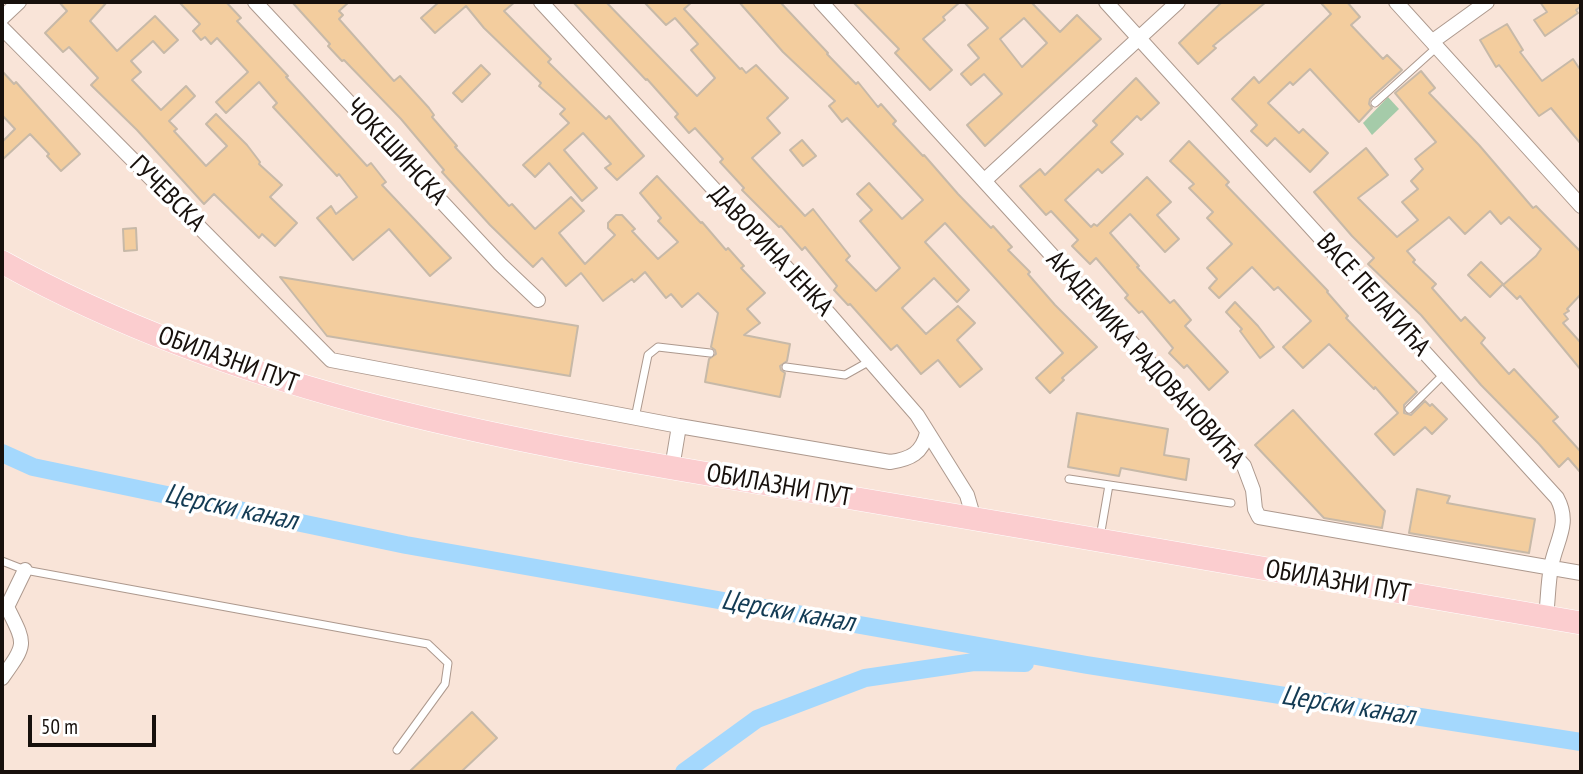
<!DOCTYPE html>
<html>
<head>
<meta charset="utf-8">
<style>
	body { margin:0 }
	#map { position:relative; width:1583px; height:774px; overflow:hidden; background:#f9e4d8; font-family:"PT Sans Narrow",sans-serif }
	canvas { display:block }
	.frame { position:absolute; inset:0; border:4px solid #17100c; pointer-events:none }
	.scale { position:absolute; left:28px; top:715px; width:128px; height:32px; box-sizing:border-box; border:4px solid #17100c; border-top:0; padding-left:9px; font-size:21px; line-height:24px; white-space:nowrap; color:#17100c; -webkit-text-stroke:5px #fff; paint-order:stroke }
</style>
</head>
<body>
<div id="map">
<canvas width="1583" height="774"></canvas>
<div class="frame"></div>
<div class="scale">50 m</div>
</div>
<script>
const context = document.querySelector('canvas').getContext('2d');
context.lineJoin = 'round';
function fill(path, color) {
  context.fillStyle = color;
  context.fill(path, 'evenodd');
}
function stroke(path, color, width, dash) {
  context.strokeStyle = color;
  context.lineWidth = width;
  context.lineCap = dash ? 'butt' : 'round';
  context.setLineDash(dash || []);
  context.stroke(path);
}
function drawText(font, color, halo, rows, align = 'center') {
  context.font = font + ' "PT Sans Narrow",sans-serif';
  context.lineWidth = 7;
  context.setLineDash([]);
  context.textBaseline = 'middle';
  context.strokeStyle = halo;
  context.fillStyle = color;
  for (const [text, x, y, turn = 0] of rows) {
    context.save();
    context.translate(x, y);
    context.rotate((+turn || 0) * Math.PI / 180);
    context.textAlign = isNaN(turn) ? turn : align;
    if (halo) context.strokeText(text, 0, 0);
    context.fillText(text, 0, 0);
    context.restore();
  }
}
fill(new Path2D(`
	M1388 97 1399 109 1372 135 1363 123Z`), '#a5cba9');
stroke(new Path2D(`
	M2 453 33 467 406 545 1087 665 1581 742
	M684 772 757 719 865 678 974 662 1025 663`), '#a4d8fd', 18);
const building = new Path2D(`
	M59 2H107L90 21 117 51 155 16 178 40 164 53 153 41 131 61 141 72 132 80 161 110 186 86 195 96 169 121 177 129 174 131 206 166 227 146 206 124 216 114 247 145 260 162 259 164 282 185 270 197 297 223 275 246 262 234 259 238 214 194 204 204 137 130 91 85 98 78 69 47 63 52 45 33 67 11Z
	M179 2H226L241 18 237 21 288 76 286 77 367 166 371 163 386 182 382 185 451 258 430 276 389 229 353 260 317 218 331 206 336 214 357 197 339 174 337 176 273 107 277 103 259 82 226 113 216 102 248 72 217 38 211 44 205 37 201 40 193 31 200 24Z
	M292 2H349L339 11 343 15 339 19 394 81 400 76 429 108 434 115 432 117 457 146 455 147 509 206 512 204 535 229 571 197 584 211 559 233 585 264 615 235 608 228V223L616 215H622L635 229 632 231 658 259 678 242 658 221 661 218 640 193 657 176 701 223 702 222 726 250 728 248 744 266 741 268 765 293 747 309 760 323 744 335 790 344 787 361 780 366 781 370 785 373 780 397 705 382 709 359 716 354 715 350 711 347 718 313 698 293 682 307 671 294 666 298 645 272 634 282 632 279 603 301 581 273 566 286 542 258 533 267 490 225 442 172 444 170 401 119 344 60 342 61 328 46 330 44Z
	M439 2H515L504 11 551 59 548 62 606 119 609 116 644 156 617 180 605 168 611 164 583 133 564 150 597 188 582 201 549 163 535 177 523 165 569 123 560 114 565 109 539 86 541 83 484 28 466 6 435 33 421 18Z
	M573 2H606L697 96 715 78 691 50 698 44 675 18 666 25 644 2H692L684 9 740 69 742 68 746 73 756 65 788 98 767 118 780 133 752 158 805 216 813 209 850 256 846 260 876 291 900 268 860 221 872 210 857 194 869 183 902 219 923 200 847 118 842 122 829 106 835 101 783 52 739 2H780L828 53 827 54 856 84 858 82 878 107 881 104 896 121 893 124 923 156 924 155 958 194 991 228 993 226 1012 247 1008 250 1030 272 1028 274 1055 305 1097 347 1062 378 1064 380 1050 393 1036 378 1063 353 945 223 925 242 969 290 957 302 934 278 902 308 926 334 958 306 975 323 957 340 982 369 960 387 938 360 921 374 897 345 891 350 850 304 848 305 834 290 837 286 805 247 802 250 781 226 779 227 742 190 744 188 720 162 723 159 695 128 689 133 675 117 678 114 647 79 646 80Z
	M853 2H960L943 17 945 20 923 39 952 70 930 90 895 53 899 49Z
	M964 2H1031L1060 32 1077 15 1101 39 985 146 967 125 1002 94 984 74 971 85 961 74 979 58 968 45 988 28ZM1024 18 1047 43 1022 67 1000 39Z
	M1222 2H1266L1213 46 1216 48 1198 64 1179 43Z
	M1320 2H1347L1360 17 1351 25 1383 59 1387 55 1402 70 1370 99 1369 104 1372 108 1359 122 1310 69 1293 85 1290 82 1268 103 1299 133 1303 129 1328 153 1310 172 1275 138 1267 146 1251 131 1257 125 1232 99 1254 77 1259 83 1331 14Z
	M1540 2H1581V6L1576 10 1578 13 1545 36 1534 20 1547 12Z
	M1507 24 1523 50 1520 52 1542 81 1573 59 1581 71V144L1551 108 1539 116 1499 65 1496 67 1480 40Z
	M481 65 490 74 462 102 453 93Z
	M2 71 14 84 16 82 80 154 61 171 47 156 49 154 30 134 2 160V142L15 129 2 115Z
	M1421 71 1435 88 1429 93 1479 145 1533 208 1536 206 1581 252V294L1567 309 1569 311 1564 314 1568 319 1563 323 1581 343V370L1520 296 1517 299 1503 285 1536 256 1541 249 1509 217 1501 224 1490 211 1465 234 1449 217 1407 251 1415 260 1413 262 1436 284 1432 288 1461 321 1465 317 1485 338 1481 343 1509 374 1514 369 1558 417 1553 421 1581 452V473L1568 458 1559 467 1539 444 1481 385 1421 315 1368 264 1374 258 1352 236 1314 192 1366 148 1388 175 1358 198 1397 237 1418 220 1402 202 1418 189 1411 181 1423 169 1415 159 1436 142 1395 93Z
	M1136 78 1159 103 1141 120 1137 116 1111 142 1123 154 1102 173 1098 169 1065 200 1091 227 1094 224 1097 226 1147 177 1171 202 1157 215 1179 239 1165 252 1130 214 1110 233 1139 266 1137 267 1170 303 1174 300 1191 320 1185 326 1228 372 1209 390 1187 365 1184 368 1169 353 1173 348 1142 311 1139 313 1125 298 1128 295 1096 258 1090 264 1072 246 1078 240 1051 211 1046 215 1020 186 1040 169 1045 175 1097 125 1093 121Z
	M802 140 816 156 803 166 790 150Z
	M1189 141 1229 182 1226 185 1328 291 1327 292 1348 316 1346 318 1417 392 1404 405V413L1411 415 1425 401 1430 406 1432 404 1447 419 1432 434 1425 427 1394 455 1375 434 1398 413 1375 387 1374 389 1329 344 1303 368 1283 347 1311 321 1278 287 1274 290 1252 267 1219 298 1209 288 1217 279 1207 268 1232 244 1207 218 1213 212 1189 188 1194 184 1170 161Z
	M136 228 137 250 124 251 123 229Z
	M1481 262 1503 284 1490 297 1468 275Z
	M280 277 578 326 570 376 327 336Z
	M1235 302 1258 326 1274 347 1260 358 1240 331 1242 329 1226 312Z
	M1293 410 1385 511 1382 528 1324 518 1255 445Z
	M1077 413 1168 429 1164 455 1189 459 1186 480 1121 468 1119 476 1068 467Z
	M1417 489 1450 496 1447 503 1535 519 1529 553 1409 533Z
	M472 712 497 738 461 772H409Z`);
fill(building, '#f3cd9e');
stroke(building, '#c7b9a8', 2);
const lane = new Path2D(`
	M1375 103 1437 47
	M786 367 845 375 870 361
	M1409 409 1444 374
	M635 418 648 355 658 347 710 353
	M1069 479 1231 503
	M1100 537 1109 485
	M2 561 25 570 428 644 448 663 445 684 397 750`);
const street = new Path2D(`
	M255 2 500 264 538 300
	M541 2 830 315 917 415 967 495 974 519
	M821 2 1244 466 1253 490 1255 509 1259 517 1581 573
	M1106 2 1557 498C1571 524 1556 540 1551 567 1548 583 1548 600 1546 617
	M1396 2 1581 206
	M2 18 19 2
	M2 28 331 360 679 426 672 468
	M1433 41 1487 2
	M985 180 1178 2
	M679 426 890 462C911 459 922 453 927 433
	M2 678C27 643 26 645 7 607L25 570`);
const primary = new Path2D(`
	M2 262C261 406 552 448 840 496 1087 538 1334 579 1581 623`);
stroke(lane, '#ad998e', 9);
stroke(street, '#ad998e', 16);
stroke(primary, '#fff', 24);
stroke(lane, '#fff', 7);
stroke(street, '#fff', 14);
stroke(primary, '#fbcdcf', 23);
drawText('26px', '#17100c', '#fff', [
	["ЧОКЕШИНСКА",396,152,47],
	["ГУЧЕВСКА",167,194,45],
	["ДАВОРИНА ЈЕНКА",771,251,47],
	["ВАСЕ ПЕЛАГИЋА",1373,295,48],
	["ОБИЛАЗНИ ПУТ",228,360,20],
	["АКАДЕМИКА РАДОВАНОВИЋА",1145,360,48],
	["ОБИЛАЗНИ ПУТ",779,486,10],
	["ОБИЛАЗНИ ПУТ",1338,582,10]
]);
drawText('italic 28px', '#133b54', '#fff', [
	["Церски канал",231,508,12],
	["Церски канал",788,612,10],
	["Церски канал",1348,706,9]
]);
</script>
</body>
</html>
